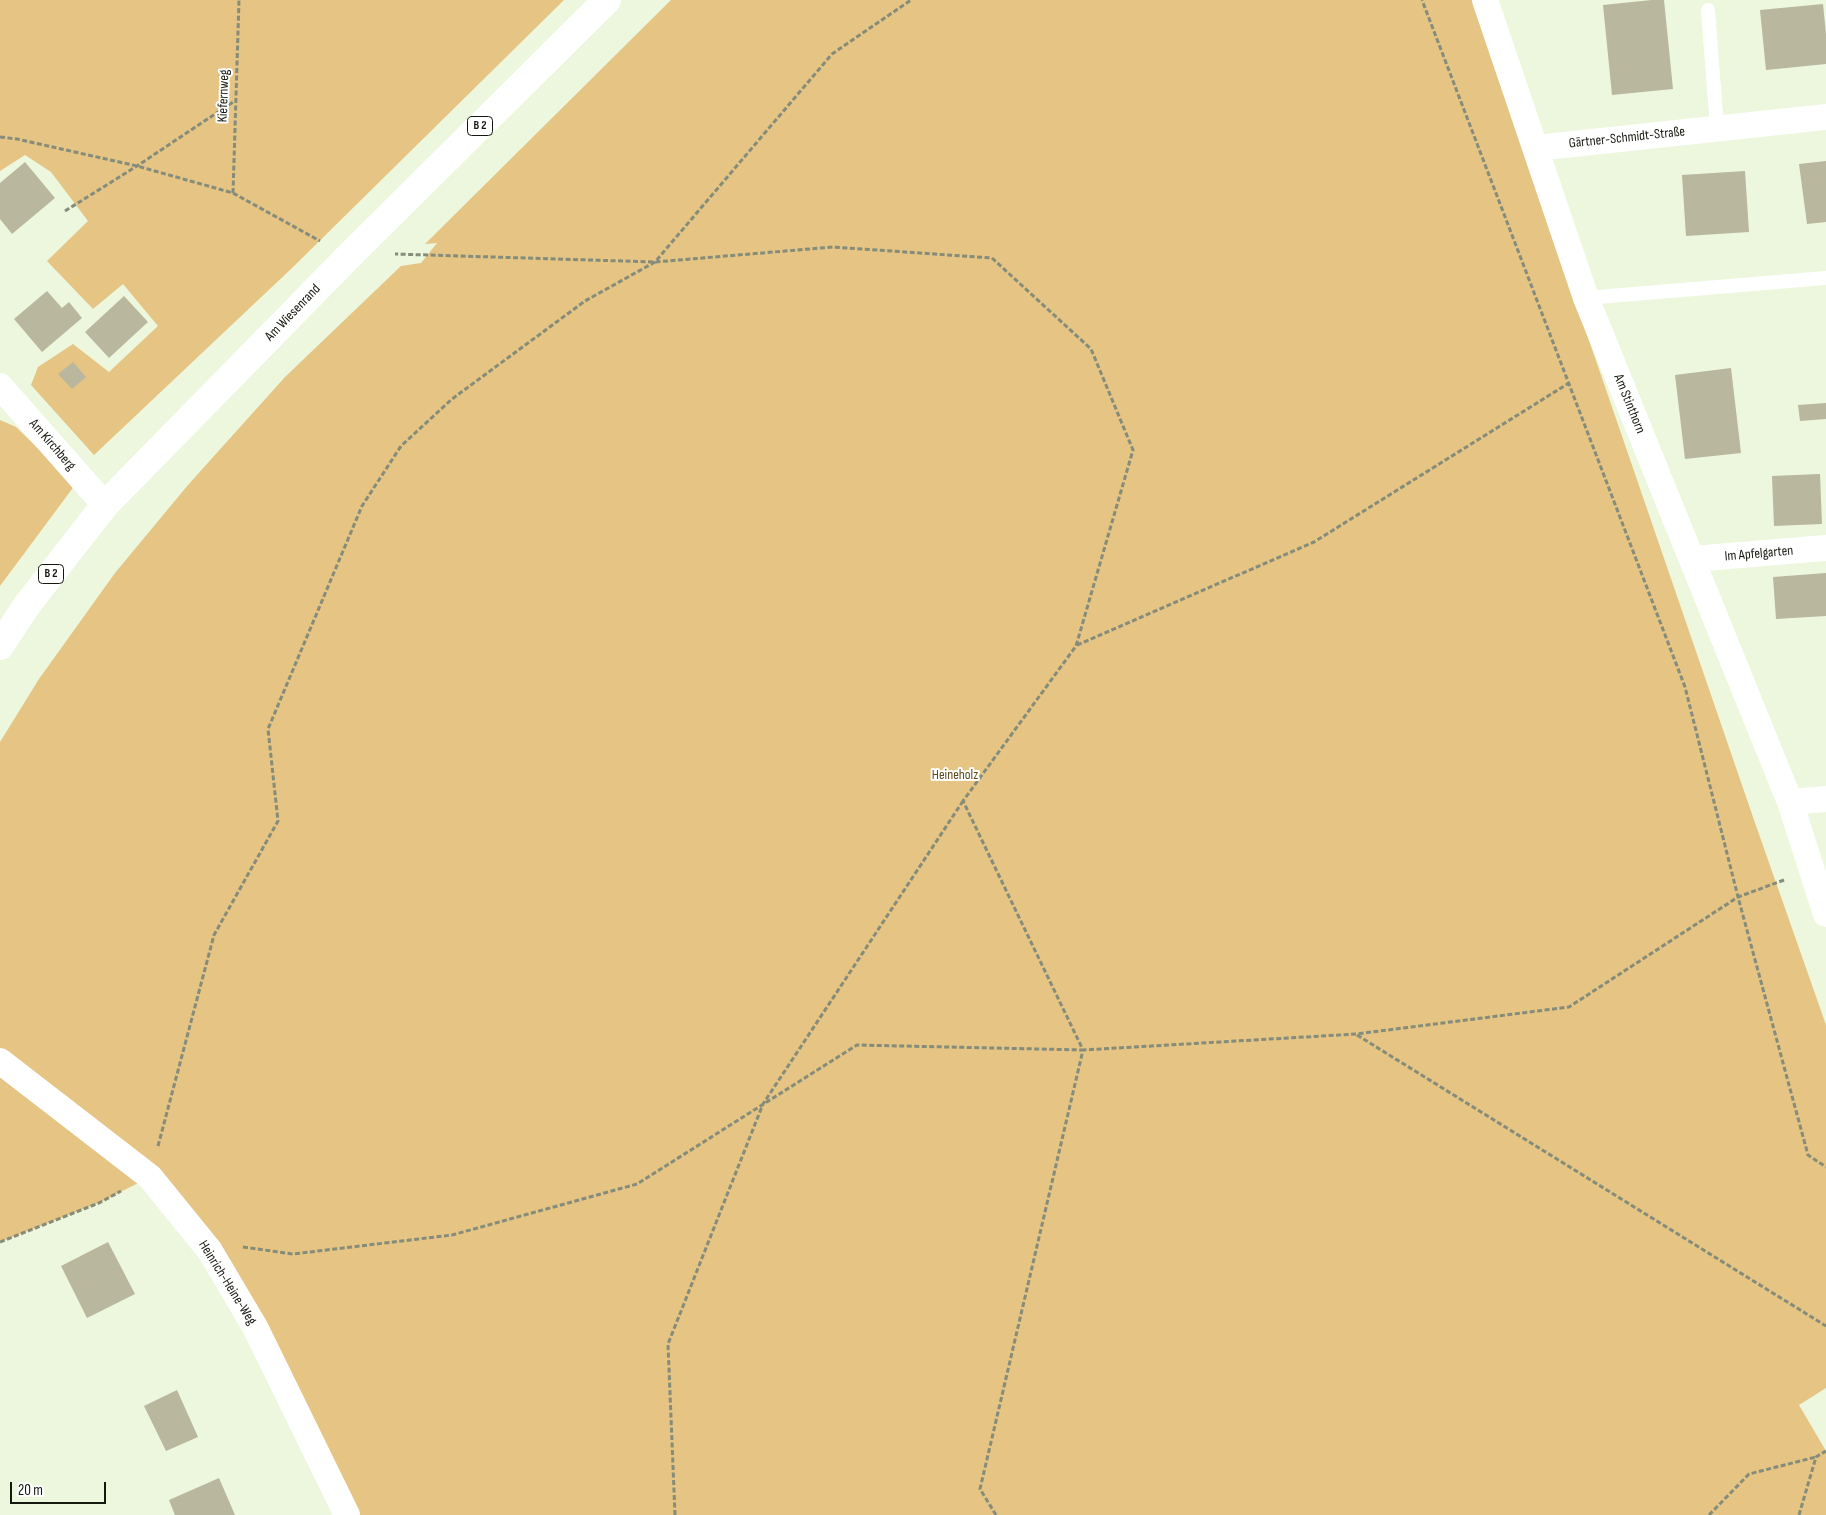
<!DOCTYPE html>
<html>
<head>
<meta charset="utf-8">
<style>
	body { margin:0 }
	#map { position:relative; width:1826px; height:1515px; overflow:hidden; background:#ecf7dd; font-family:"Sofia Sans Condensed",sans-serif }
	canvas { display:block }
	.scale { position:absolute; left:10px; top:1482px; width:96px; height:22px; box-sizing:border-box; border:2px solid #15180f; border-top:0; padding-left:6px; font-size:15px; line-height:18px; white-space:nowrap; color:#15180f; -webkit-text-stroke:4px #fff; paint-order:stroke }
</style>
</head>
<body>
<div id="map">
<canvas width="1826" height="1515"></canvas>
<div class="scale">20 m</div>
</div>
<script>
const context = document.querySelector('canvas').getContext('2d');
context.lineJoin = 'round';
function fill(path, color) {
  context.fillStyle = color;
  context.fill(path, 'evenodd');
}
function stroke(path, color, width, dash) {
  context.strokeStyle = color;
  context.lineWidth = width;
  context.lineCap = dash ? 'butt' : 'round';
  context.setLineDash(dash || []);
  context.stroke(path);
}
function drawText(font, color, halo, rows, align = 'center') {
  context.font = font + ' "Sofia Sans Condensed",sans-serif';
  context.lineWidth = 4;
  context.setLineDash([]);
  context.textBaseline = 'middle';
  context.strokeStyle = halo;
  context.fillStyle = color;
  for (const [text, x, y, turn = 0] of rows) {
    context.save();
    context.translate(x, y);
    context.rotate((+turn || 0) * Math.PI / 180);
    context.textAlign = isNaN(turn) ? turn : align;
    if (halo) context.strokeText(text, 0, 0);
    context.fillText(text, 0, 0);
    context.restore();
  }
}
fill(new Path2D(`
	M0 0H564L292 268 94 455 31 385 38 367 73 344 109 372 158 326 123 284 93 309 47 261 88 221 51 172 25 155 0 171Z
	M671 0H1472L1754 820 1826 1025V1388L1799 1405 1826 1451V1515H339L255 1327 150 1177 99 1203 0 1242V742L39 679 115 573 188 485 285 377 401 266 421 263 437 243 425 244Z
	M0 420 16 427 75 485 0 586Z`), '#e5c484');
fill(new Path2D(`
	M1652 0H1664L1673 89 1612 95 1603 5Z
	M1823 4 1826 34V64L1766 70 1760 10Z
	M1826 161V222L1807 224 1799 164Z
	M25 162 55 198 12 234 0 219V183Z
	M1745 171 1749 232 1686 236 1682 175Z
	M47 291 62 308 69 302 82 318 42 352 14 319Z
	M124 296 148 322 109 358 85 332Z
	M73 362 86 377 72 389 58 374Z
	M1731 368 1741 453 1685 459 1675 375Z
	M1826 403V419L1800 421 1798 405Z
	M1820 474 1822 524 1774 526 1772 476Z
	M1826 573V616L1776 619 1773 577Z
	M108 1242 135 1294 87 1318 61 1266Z
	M177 1390 198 1437 166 1451 144 1406Z
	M219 1478 235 1515H175L169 1500Z`), '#b9b79d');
stroke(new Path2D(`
	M0 137 17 139 137 166 233 193 320 241
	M233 193 239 0
	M65 211 137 166 236 100
	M1077 645 1314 542 1569 383
	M1784 880 1738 897 1808 1155 1826 1167
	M1357 1035 1826 1326
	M158 1146 214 935 278 821 268 729 362 506 401 446 452 399 585 301 655 262 832 54 911 0
	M0 1242 99 1203 121 1191
	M243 1247 293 1254 452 1235 637 1184 857 1045 1083 1050 963 801 1076 646 1133 450 1091 349 992 258 833 247 655 262 395 254
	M675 1515 668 1344 763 1104 963 801
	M996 1515 980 1489 1083 1050 1356 1034 1569 1007 1738 897 1685 687 1422 0
	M1709 1515 1749 1474 1816 1457
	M1799 1515 1816 1457 1826 1451`), '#858c7a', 3, [5, 2.5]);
stroke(new Path2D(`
	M1708 10 1717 128
	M1586 298 1826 278`), '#fff', 14);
stroke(new Path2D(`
	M1485 0 1586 298 1790 802 1826 914
	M1536 148 1826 117
	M0 386 105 505
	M1693 559 1826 548
	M1790 802 1826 799
	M0 1061 150 1177 210 1251 255 1327 347 1515`), '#fff', 26);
stroke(new Path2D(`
	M0 646 27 605 105 505 349 256 607 0`), '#fff', 28);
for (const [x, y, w] of [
	[480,126,25],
	[51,574,25]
]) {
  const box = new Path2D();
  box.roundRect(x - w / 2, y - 9.5, w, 19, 4);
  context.fillStyle = '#fff';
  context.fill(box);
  stroke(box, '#15180f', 1);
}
drawText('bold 12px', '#15180f', null, [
	["B 2",480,126],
	["B 2",51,574]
]);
drawText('14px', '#15180f', '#fff', [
	["Kiefernweg",224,96,-88],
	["Gärtner-Schmidt-Straße",1627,138,-6],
	["Am Wiesenrand",293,313,-46],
	["Am Stinthorn",1629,404,68],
	["Am Kirchberg",52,445,49],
	["Im Apfelgarten",1759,554,-5],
	["Heinrich-Heine-Weg",227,1283,58]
]);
drawText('14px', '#604918', '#fff', [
	["Heineholz",955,775]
]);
</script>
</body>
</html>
